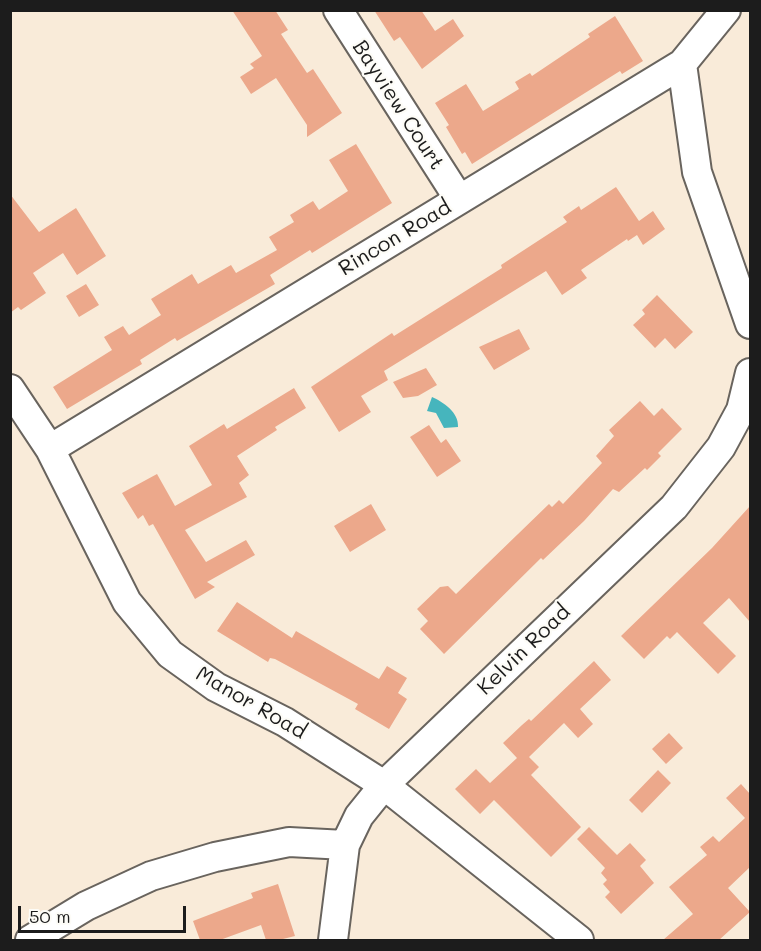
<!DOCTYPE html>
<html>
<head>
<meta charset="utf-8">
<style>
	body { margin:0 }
	#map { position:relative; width:761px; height:951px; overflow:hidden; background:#f9ebd9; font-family:Mali,sans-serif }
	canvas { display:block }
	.frame { position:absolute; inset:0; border:12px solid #1c1c1c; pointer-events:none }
	.scale { position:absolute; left:18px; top:906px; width:168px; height:27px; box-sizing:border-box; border:3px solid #1c1c1c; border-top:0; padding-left:8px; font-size:18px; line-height:21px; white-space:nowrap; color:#1c1c1c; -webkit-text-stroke:4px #fdfcf7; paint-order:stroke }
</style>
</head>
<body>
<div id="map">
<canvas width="761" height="951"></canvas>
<div class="frame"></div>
<div class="scale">50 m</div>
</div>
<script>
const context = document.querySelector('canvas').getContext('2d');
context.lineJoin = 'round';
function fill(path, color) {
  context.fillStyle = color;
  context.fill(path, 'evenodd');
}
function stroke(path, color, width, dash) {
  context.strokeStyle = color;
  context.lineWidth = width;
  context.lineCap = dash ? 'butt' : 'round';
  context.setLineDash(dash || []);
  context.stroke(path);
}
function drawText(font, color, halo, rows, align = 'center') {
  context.font = font + ' Mali,sans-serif';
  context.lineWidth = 4.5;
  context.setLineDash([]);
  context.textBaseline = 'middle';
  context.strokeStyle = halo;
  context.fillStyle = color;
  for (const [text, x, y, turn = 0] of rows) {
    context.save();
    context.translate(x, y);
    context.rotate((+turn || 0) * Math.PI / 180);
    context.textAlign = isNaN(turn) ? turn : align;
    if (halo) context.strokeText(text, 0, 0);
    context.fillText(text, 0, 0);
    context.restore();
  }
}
fill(new Path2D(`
	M432 397C443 402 459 412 458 427L444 428 436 413 427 411Z`), '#46b5bd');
fill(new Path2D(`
	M232 10H275L288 30 281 34 307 73 313 69 342 113 307 137V125L276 78 251 94 240 77 254 68 250 64 262 56Z
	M374 10H421L435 31 453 19 464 36 422 69 400 37 394 41Z
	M615 16 643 61 622 74 620 71 472 164 465 152 462 154 446 127 449 125 435 103 466 84 483 111 519 89 515 82 530 73 532 76 590 37 588 34Z
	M356 144 392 203 312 253 310 250 270 275 275 284 177 341 175 338 140 360 142 364 67 409 53 387 112 350 104 337 123 326 129 335 161 315 151 299 192 274 198 284 231 265 236 273 277 250 269 237 294 222 290 215 313 201 319 210 348 191 329 160Z
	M616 187 639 221 653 211 665 229 643 245 637 235 628 241 627 239 581 270 587 278 562 295 546 271 384 371 388 380 361 396 371 412 339 432 311 387 392 333 394 336 502 268 501 265 567 222 563 217 579 206 581 210Z
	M10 194 39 232 76 208 106 256 77 275 63 253 33 273 46 293 21 310 18 307 10 313Z
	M86 284 99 305 79 317 66 296Z
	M657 295 693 332 675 349 665 338 655 348 633 325 645 314 642 310Z
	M519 329 530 349 494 370 479 347Z
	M426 368 437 385 418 396 403 398 393 382Z
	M294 388 306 408 275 427 277 430 237 456 249 475 239 483 247 497 185 530 206 562 246 540 255 555 207 582 215 587 195 599 153 524 149 526 143 515 138 519 122 493 157 474 175 506 212 485 189 446 224 424 227 429Z
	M640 401 654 416 662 408 682 429 658 453 661 456 647 470 645 468 619 492 613 489 584 521 543 560 541 558 444 654 420 629 428 621 417 609 440 587 448 586 456 594 549 504 552 507 559 500 563 504 602 463 596 456 614 436 609 430Z
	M429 425 441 443 446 439 461 461 437 477 410 437Z
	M371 504 386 530 350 552 334 526Z
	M750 506V622L729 598 703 623 736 656 718 674 677 632 670 639 667 636 644 659 621 636 712 548Z
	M237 602 292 638 296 631 379 679 387 666 407 678 398 693 407 699 389 729 355 709 358 704 275 659 270 658 268 662 217 631Z
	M594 661 611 680 580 709 593 724 578 738 564 723 529 757 539 767 531 775 581 827 551 857 494 800 480 814 455 789 476 769 490 783 517 758 503 743 522 725 529 719 531 721Z
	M669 733 683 748 666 764 652 749Z
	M658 770 671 783 642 813 629 800Z
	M741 784 750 794V867L728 888 750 912 719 940H663L693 914 669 887 707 855 700 847 713 836 719 842 745 818 726 798Z
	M589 827 617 855 630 843 646 860 640 866 654 883 621 914 605 897 610 892 603 884 607 880 601 873 605 868 577 839Z
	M278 884 295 936 279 940H266L261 925 220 940H200L193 921 253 898 251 893Z`), '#eca88b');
const minor = new Path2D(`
	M338 10 459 199
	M682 64 697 172 750 324
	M10 389 50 449 127 602 170 654 216 687 285 722 384 785 579 940
	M50 449 682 64 726 10
	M30 940 86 906 151 876 215 857 289 842 345 845
	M333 940 345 845 359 816 384 785 674 507 721 447 741 410 750 373`);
stroke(minor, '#69645e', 32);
stroke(minor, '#fff', 28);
drawText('21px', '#1c1c1c', '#fdfcf7', [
	["Bayview Court",398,105,57],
	["Rincon Road",395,238,-31],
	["Kelvin Road",524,650,-44],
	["Manor Road",251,703,30]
]);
</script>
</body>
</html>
